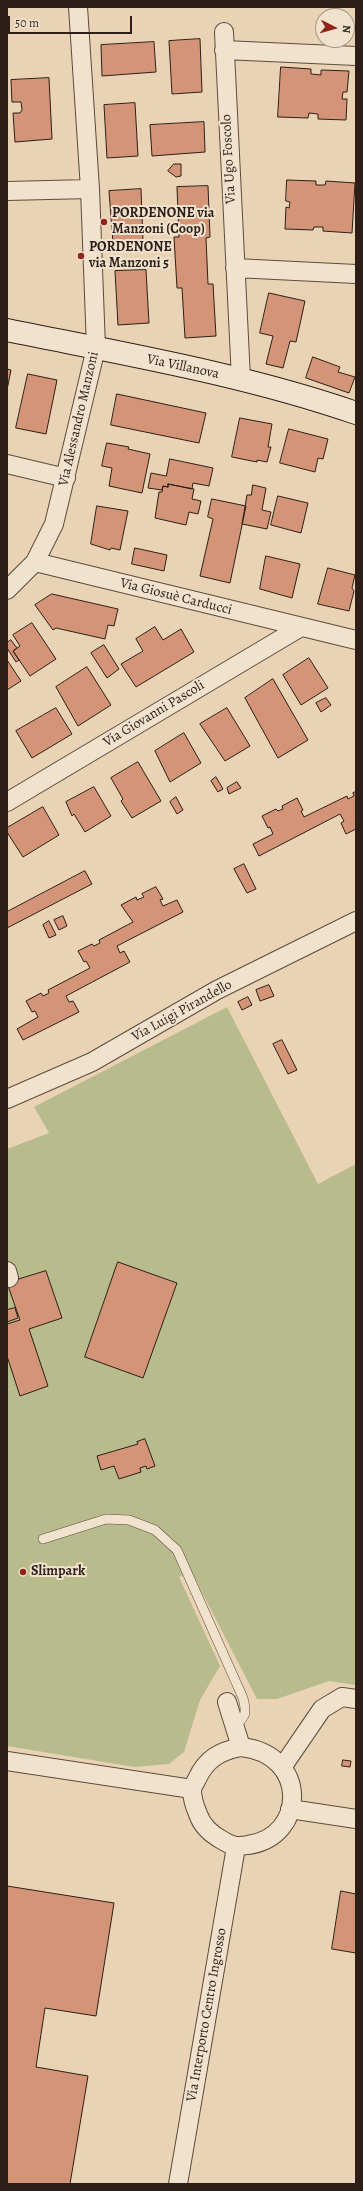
<!DOCTYPE html>
<html>
<head>
<meta charset="utf-8">
<style>
	body { margin:0 }
	#map { position:relative; width:363px; height:2191px; overflow:hidden; background:#e9d3b4; font-family:Alegreya,serif }
	canvas { display:block }
	.frame { position:absolute; inset:0; border:8px solid #2d1f17; pointer-events:none }
	.north { position:absolute; left:315px; top:8px; width:40px; height:40px; box-sizing:border-box; background:#f1e2ce; border:1px solid #a39485; border-radius:50%; rotate:96deg; font-size:11px; font-weight:700; line-height:16px; text-align:center; color:#2d1f17 }
	.north::after { content:''; display:block; margin:auto; width:14px; height:18px; background:#8f2418; clip-path:polygon(50% 0,100% 100%,50% 72%,0 100%) }
	.scale { position:absolute; left:8px; top:16px; width:124px; height:18px; box-sizing:border-box; border:2px solid #2d1f17; border-top:0; padding-left:5px; font-size:12px; line-height:14px; white-space:nowrap; color:#2d1f17; -webkit-text-stroke:3px #f1e2ce; paint-order:stroke }
</style>
</head>
<body>
<div id="map">
<canvas width="363" height="2191"></canvas>
<div class="frame"></div>
<div class="north">N</div>
<div class="scale">50 m</div>
</div>
<script>
const context = document.querySelector('canvas').getContext('2d');
context.lineJoin = 'round';
function fill(path, color) {
  context.fillStyle = color;
  context.fill(path, 'evenodd');
}
function stroke(path, color, width, dash) {
  context.strokeStyle = color;
  context.lineWidth = width;
  context.lineCap = dash ? 'butt' : 'round';
  context.setLineDash(dash || []);
  context.stroke(path);
}
function drawText(font, color, halo, rows, align = 'center') {
  context.font = font + ' Alegreya,serif';
  context.lineWidth = 4;
  context.setLineDash([]);
  context.textBaseline = 'middle';
  context.strokeStyle = halo;
  context.fillStyle = color;
  for (const [text, x, y, turn = 0] of rows) {
    context.save();
    context.translate(x, y);
    context.rotate((+turn || 0) * Math.PI / 180);
    context.textAlign = isNaN(turn) ? turn : align;
    if (halo) context.strokeText(text, 0, 0);
    context.fillText(text, 0, 0);
    context.restore();
  }
}
fill(new Path2D(`
	M227 1007 318 1184 356 1164V1685L329 1681 277 1699H257L192 1573 179 1577 220 1666 200 1700 184 1752 169 1764 134 1767 7 1746V1149L49 1133 34 1107Z`), '#b8bc8c');
const building = new Path2D(`
	M200 39 202 92 172 94 169 41Z
	M154 42 156 72 102 76 101 45Z
	M281 67 311 69V74L321 75V70L349 71 347 92H343L342 99H347L346 120 318 119V114L309 113 308 118 278 117Z
	M49 78 52 139 15 142 13 113H20L22 110 21 102H12L11 80Z
	M135 103 138 156 107 158 104 105Z
	M204 122 205 152 152 156 150 125Z
	M174 164H181V176L176 177 168 171Z
	M287 180 316 181V185H325L326 181 355 183 352 233 323 231V227H314L313 230 285 229 286 207 289 208 290 202 286 201Z
	M208 186 210 237 206 238 208 284H213L216 336 185 338 182 288H177L174 237H179L177 187Z
	M141 189 143 241 113 243 109 191Z
	M146 270 149 323 118 325 115 271Z
	M269 293 305 301 296 342 290 341 283 368 266 364 273 336 260 333Z
	M313 357 340 367 338 372 355 377 349 393 306 378Z
	M7 369 11 370 7 390Z
	M28 374 57 380 46 434 16 428Z
	M117 394 206 413 199 443 111 425Z
	M240 418 272 424 268 447H271L267 462 257 460V462L232 457Z
	M289 429 328 439 323 459 318 458 315 472 280 463Z
	M107 443 129 447 128 449 150 454 142 493 109 486 112 468 102 466Z
	M170 459 213 468 209 486 193 483 192 489 168 484V487L163 486 162 490 148 488 151 473 166 476Z
	M168 484 194 489 192 499 201 501 198 514 189 512 186 525 155 518 159 492H162L163 486 168 487Z
	M253 485 266 488 262 510 271 512 267 529 242 524 247 495H251Z
	M278 496 308 503 301 533 271 525Z
	M212 499 246 506 230 583 200 576 213 519 208 517Z
	M97 506 128 511 120 550 111 548 110 550 91 544Z
	M135 548 167 555 164 571 132 564Z
	M266 556 300 564 292 598 260 589Z
	M328 568 355 575 352 588 354 591 349 611 318 604Z
	M52 594 118 609 114 626 108 625 105 639 56 628 53 630 35 605Z
	M32 623 56 659 30 676 13 651 20 646 13 635Z
	M155 627 163 640 181 629 194 652 136 687 121 664 143 651 136 639Z
	M11 640 17 648 13 651 19 660 16 662 7 648V643Z
	M104 645 119 669 107 678 91 653Z
	M309 658 328 688 301 705 283 675Z
	M7 660 21 681 7 690Z
	M87 667 111 705 78 726 56 687Z
	M273 679 308 740 278 758 245 698Z
	M326 698 331 705 321 712 316 703Z
	M56 708 72 734 32 758 16 731Z
	M227 708 250 746 225 761 200 724Z
	M184 733 201 763 170 782 155 751Z
	M138 762 161 801 132 818 121 801 123 799 111 778Z
	M216 777 223 789 218 792 211 781Z
	M237 782 241 788 229 794 227 788Z
	M94 787 111 816 85 832 74 814 72 816 66 802Z
	M356 792V829L346 834 341 823 344 821 340 814 259 856 253 844 273 834 270 827 268 828 262 816 276 809 278 811 283 809 282 806 297 798 303 810 301 811 304 817 347 796 348 799 354 796 353 793Z
	M176 797 183 810 177 814 170 802Z
	M43 807 59 835 23 857 7 832V828Z
	M244 864 256 889 247 893 234 869Z
	M85 871 92 884 7 928V912Z
	M156 887 163 899 160 900 163 906 177 900 183 912 117 946 120 953 124 951 130 962 66 996 69 1002 73 1001 79 1012 23 1040 17 1029 38 1017 35 1011 32 1012 26 1001 41 993 43 996 49 993 48 990 90 968 86 961 84 962 78 951 92 944 94 946 100 943 99 940 133 922 121 905 136 897 137 900 144 897 142 894Z
	M63 916 67 926 59 930 54 920Z
	M49 921 56 935 49 938 43 925Z
	M269 985 274 996 260 1001 256 990Z
	M248 997 252 1005 242 1010 238 1002Z
	M282 1040 297 1070 288 1074 273 1044Z
	M118 1262 177 1283 143 1378 85 1357Z
	M46 1271 62 1318 29 1329 48 1386 20 1396 7 1356V1324L20 1320 7 1283Z
	M15 1308 18 1318 7 1322V1310Z
	M145 1439 155 1466 147 1469 146 1466 140 1468 141 1472 119 1479 114 1466 101 1470 97 1456 138 1444 137 1442Z
	M343 1760 351 1761 350 1767 342 1766Z
	M7 1886 114 1903 96 2016 45 2008 36 2067 88 2076 70 2184H7Z
	M341 1891 356 1894V1953L332 1949Z`);
fill(building, '#d49477');
stroke(building, '#2d1f17', 1);
const lane = new Path2D(`
	M43 1539 106 1519 129 1520 155 1530 177 1550 243 1698C247 1714 246 1715 235 1727`);
const street = new Path2D(`
	M224 32 241 379
	M224 50 356 56
	M7 191 90 189
	M235 268 356 274
	M7 464 66 478
	M35 562 356 640
	M7 590 35 562 54 524 96 348 90 189 78 7
	M7 802 301 627
	M7 1099 92 1062 217 990 356 921
	M7 1271 9 1278
	M227 1702 241 1747
	M241 1747C309 1754 307 1837 248 1845 237 1847 231 1846 222 1840 211 1834 202 1826 198 1814 195 1807 192 1799 192 1790 192 1787 195 1783 197 1779 206 1759 220 1751 241 1747Z
	M7 1761 192 1789
	M283 1766 322 1709 342 1697 356 1699
	M290 1809 356 1819
	M178 2184 236 1847`);
const secondary = new Path2D(`
	M7 330C124 354 243 374 356 413`);
stroke(lane, '#5c4c3e', 10);
stroke(street, '#5c4c3e', 20);
stroke(secondary, '#2d1f17', 24);
stroke(lane, '#f1e2ce', 9);
stroke(street, '#f1e2ce', 18);
stroke(secondary, '#f1e2ce', 22);
for (const [x, y, r, color] of [
	[104,222,4,"#8f2418"],
	[81,256,4,"#8f2418"],
	[23,1572,4,"#8f2418"]
]) {
  const dot = new Path2D();
  dot.arc(x, y, r, 0, 2 * Math.PI);
  context.fillStyle = color;
  context.fill(dot);
  stroke(dot, '#f1e2ce', 1.5);
}
drawText('14px', '#2d1f17', '#f1e2ce', [
	["Via Ugo Foscolo",229,159,-93],
	["Via Villanova",183,367,12],
	["Via Alessandro Manzoni",79,419,-77],
	["Via Giosuè Carducci",176,597,14],
	["Via Giovanni Pascoli",154,714,-31],
	["Via Luigi Pirandello",182,1011,-29],
	["Via Interporto Centro Ingrosso",207,2015,-80]
]);
drawText('bold 14px', '#2d1f17', '#f1e2ce', [
	["PORDENONE via",112,214],
	["Manzoni (Coop)",112,230],
	["PORDENONE",89,248],
	["via Manzoni 5",89,264],
	["Slimpark",31,1572]
], 'left');
</script>
</body>
</html>
